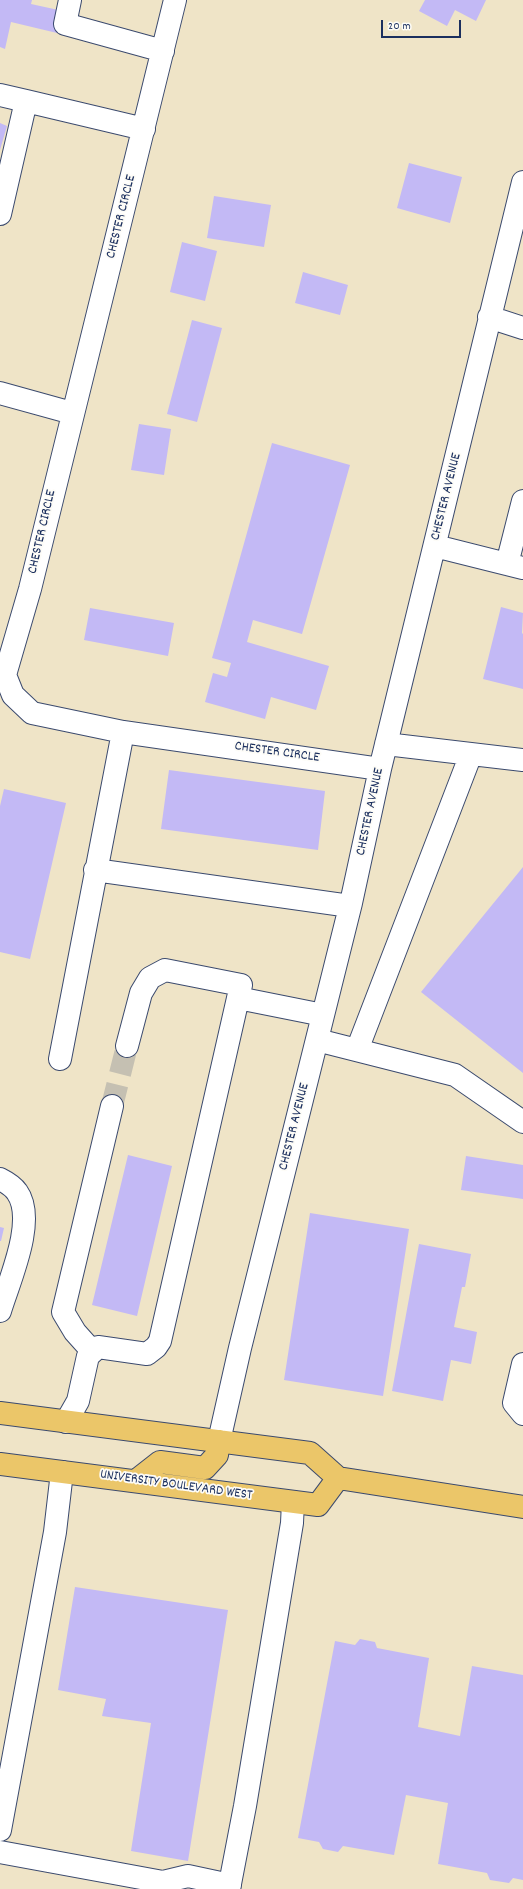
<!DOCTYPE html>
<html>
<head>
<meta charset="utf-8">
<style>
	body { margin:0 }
	#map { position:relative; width:523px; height:1889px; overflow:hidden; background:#efe4c7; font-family:Dekko,sans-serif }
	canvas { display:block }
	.scale { position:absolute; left:381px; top:20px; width:80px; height:18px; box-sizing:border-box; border:2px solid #1b2f5e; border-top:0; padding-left:5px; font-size:12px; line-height:14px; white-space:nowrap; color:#1b2f5e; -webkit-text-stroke:3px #fdfcf7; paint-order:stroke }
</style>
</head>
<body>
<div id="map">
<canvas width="523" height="1889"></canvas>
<div class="scale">20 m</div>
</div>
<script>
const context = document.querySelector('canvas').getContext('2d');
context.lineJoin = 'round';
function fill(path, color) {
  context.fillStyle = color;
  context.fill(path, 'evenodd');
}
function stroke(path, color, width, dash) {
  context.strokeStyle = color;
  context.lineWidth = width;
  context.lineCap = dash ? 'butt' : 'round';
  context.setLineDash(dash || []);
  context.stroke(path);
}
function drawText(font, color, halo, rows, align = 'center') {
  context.font = font + ' Dekko,sans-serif';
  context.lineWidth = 3.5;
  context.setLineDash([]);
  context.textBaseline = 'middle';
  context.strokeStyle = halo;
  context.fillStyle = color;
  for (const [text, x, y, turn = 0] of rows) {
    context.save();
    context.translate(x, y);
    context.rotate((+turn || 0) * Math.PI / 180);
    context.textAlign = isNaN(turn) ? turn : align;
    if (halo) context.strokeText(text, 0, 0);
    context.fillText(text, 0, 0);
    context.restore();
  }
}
fill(new Path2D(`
	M0 0H32L31 4 63 11 57 33 11 22 5 49 0 47Z
	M425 0H486L476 21 455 10 447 26 419 11Z
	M0 123 7 126 0 150Z
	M409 163 462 177 450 223 397 208Z
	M214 196 271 205 264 247 207 238Z
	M182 242 217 251 205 301 170 292Z
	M303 272 348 285 340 315 295 303Z
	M192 320 222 328 197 422 167 414Z
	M139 424 171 429 164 475 131 470Z
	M272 443 350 465 302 634 253 620 247 642 329 666 316 710 271 697 265 719 205 702 213 673 227 677 231 663 212 658Z
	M501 607 523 613 522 633 523 634V689L483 679Z
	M90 608 174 623 168 656 84 640Z
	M169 770 325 791 318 850 161 829Z
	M4 789 66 803 30 959 0 952V806Z
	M523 867V1073L421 992Z
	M128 1155 172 1166 137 1316 92 1305Z
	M466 1156 523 1165V1199L461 1190Z
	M310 1213 409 1229 383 1396 284 1380Z
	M0 1227 4 1228 1 1241H0Z
	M419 1244 471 1254 465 1287H462L454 1327 477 1332 471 1364 451 1360 443 1401 392 1391Z
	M75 1587 228 1610 188 1861 131 1851 151 1723 102 1716 106 1699 58 1690Z
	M360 1639 375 1642 377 1648 429 1658 418 1727 460 1736 472 1666 523 1675V1880L513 1878 509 1883 490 1880 487 1873 438 1864 448 1803 406 1795 394 1855 343 1846 338 1852 323 1849 319 1842 298 1838 335 1641 355 1645Z`), '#c3b9f5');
stroke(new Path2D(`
	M112 1106 127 1046`), '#c5c0b2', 22, [22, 11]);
const minor = new Path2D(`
	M70 0 65 24 163 51
	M175 0 30 589 5 675 13 695 32 713 123 732 380 769
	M0 95 26 101 0 214
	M26 101 144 129
	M489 317 523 328
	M0 393 72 413
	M435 546 523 568
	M507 564 523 501
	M386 744 523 760
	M95 870 350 906
	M238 998 323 1015
	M317 1040 455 1075 523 1122
	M357 1050 471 754
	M60 1059 123 732
	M0 1179C6 1182 13 1186 17 1192 37 1220 9 1281 0 1311
	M92 1351 75 1332 63 1312 112 1106
	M523 1364 514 1403 523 1414
	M66 1422 78 1401 88 1356 98 1347 147 1354 156 1347 160 1341 241 985 165 970 150 978 141 993 127 1046
	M219 1441 240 1348 351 903 380 769 523 182
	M0 1830 55 1532 62 1472
	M0 1852 163 1882 188 1876 230 1885
	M229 1889 245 1806 292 1523 293 1502`);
const major = new Path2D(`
	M0 1413 310 1453 338 1478 523 1507
	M0 1464 318 1505 338 1478
	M137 1480 160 1462 205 1468 217 1455 219 1441`);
stroke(minor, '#3b4a6e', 24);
stroke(major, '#3b4a6e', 24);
stroke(minor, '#fff', 22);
stroke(major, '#ebc669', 22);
drawText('14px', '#1b2f5e', '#fdfcf7', [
	["CHESTER CIRCLE",122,217,-76],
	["CHESTER AVENUE",447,497,-76],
	["CHESTER CIRCLE",43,532,-77],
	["CHESTER CIRCLE",277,753,8],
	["CHESTER AVENUE",371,812,-78],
	["CHESTER AVENUE",295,1127,-76],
	["UNIVERSITY BOULEVARD WEST",176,1486,8]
]);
</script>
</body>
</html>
